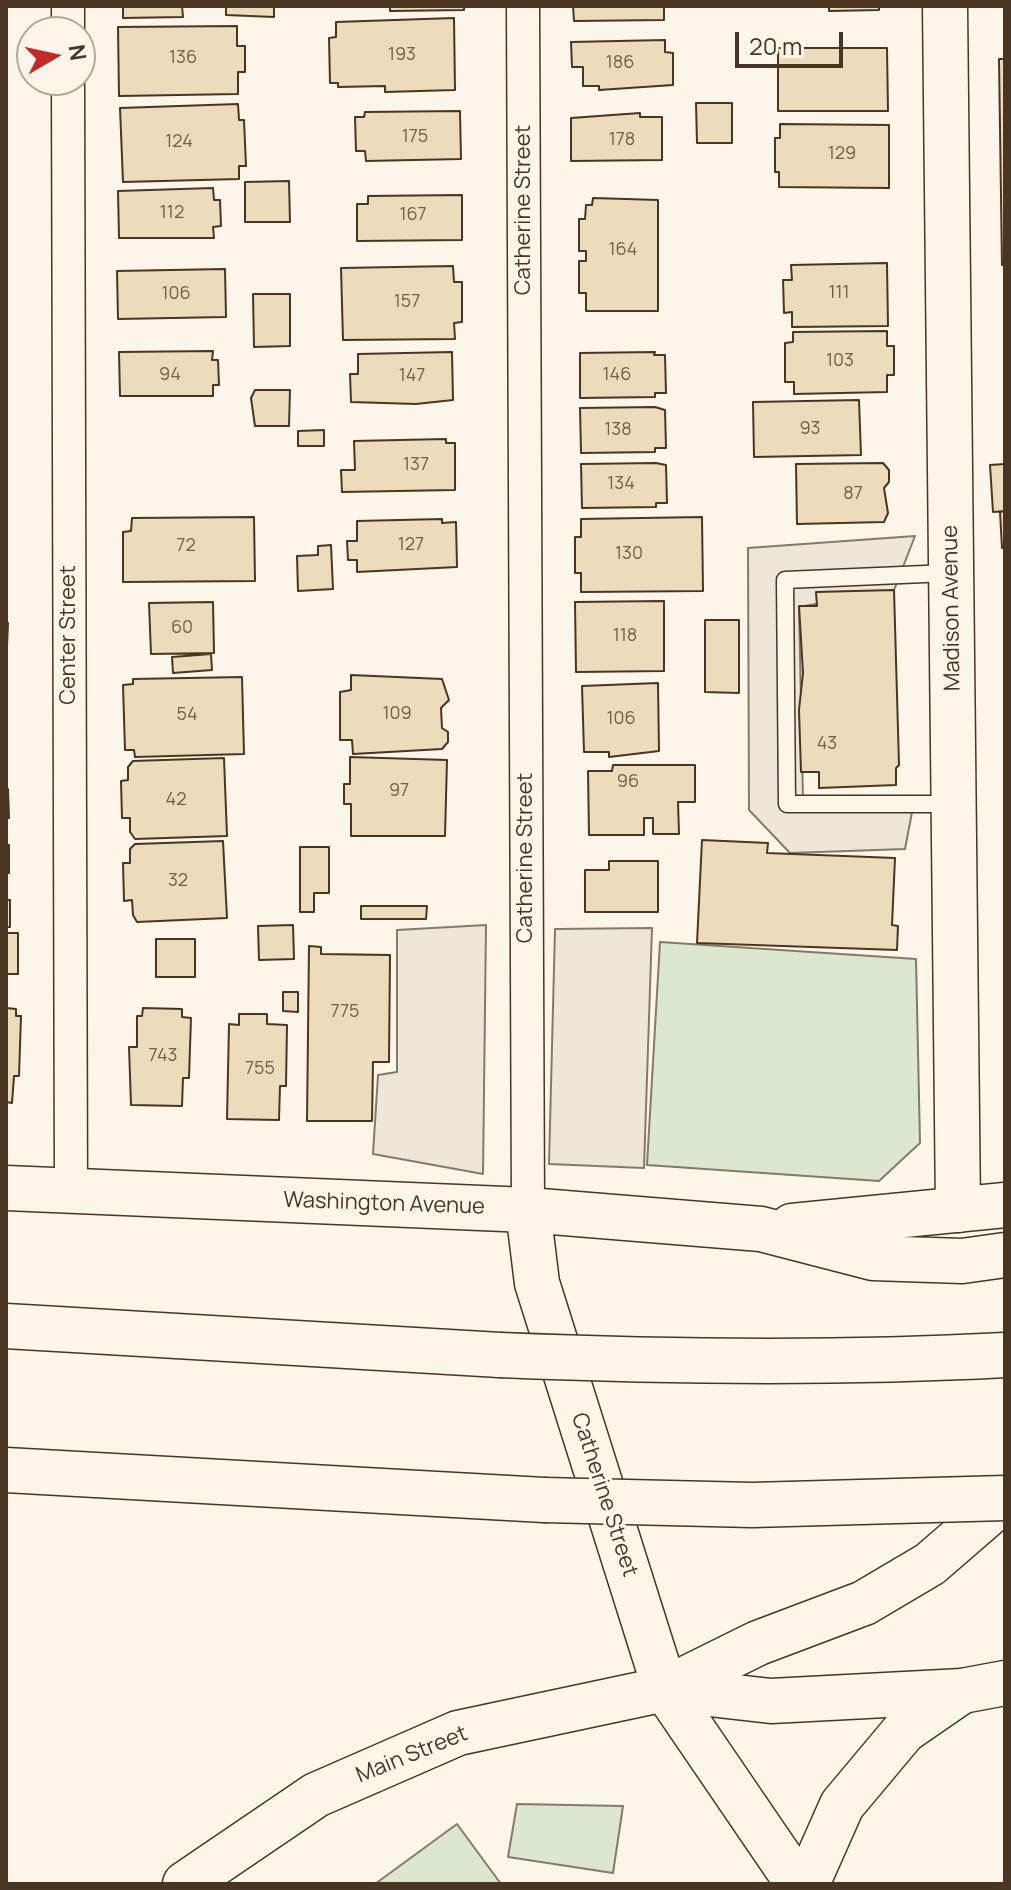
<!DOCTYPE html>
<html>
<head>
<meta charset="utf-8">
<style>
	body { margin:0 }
	#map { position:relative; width:1011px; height:1890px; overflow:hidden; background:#fbf6e9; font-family:Manrope,sans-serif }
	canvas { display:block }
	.frame { position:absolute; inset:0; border:8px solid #4a3520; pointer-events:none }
	.north { position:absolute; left:16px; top:16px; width:80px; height:80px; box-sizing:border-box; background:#fbf6e9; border:2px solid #b4a999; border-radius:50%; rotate:81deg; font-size:22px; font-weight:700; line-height:32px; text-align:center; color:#4a3520 }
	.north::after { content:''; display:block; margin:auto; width:28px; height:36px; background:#c62828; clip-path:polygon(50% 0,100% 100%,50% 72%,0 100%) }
	.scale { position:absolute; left:735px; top:32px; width:108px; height:36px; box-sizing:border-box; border:4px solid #4a3520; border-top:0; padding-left:10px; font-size:24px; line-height:28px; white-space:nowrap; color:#4a3520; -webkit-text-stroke:6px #fbf6e9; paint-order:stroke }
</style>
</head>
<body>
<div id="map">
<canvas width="1011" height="1890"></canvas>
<div class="frame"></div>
<div class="north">N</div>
<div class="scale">20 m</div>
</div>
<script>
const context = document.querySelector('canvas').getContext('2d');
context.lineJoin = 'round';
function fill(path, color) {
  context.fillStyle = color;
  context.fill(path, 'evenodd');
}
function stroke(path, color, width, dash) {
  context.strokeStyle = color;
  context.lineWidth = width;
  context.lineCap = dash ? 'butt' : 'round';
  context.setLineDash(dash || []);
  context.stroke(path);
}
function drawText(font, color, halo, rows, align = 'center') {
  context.font = font + ' Manrope,sans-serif';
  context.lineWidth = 6;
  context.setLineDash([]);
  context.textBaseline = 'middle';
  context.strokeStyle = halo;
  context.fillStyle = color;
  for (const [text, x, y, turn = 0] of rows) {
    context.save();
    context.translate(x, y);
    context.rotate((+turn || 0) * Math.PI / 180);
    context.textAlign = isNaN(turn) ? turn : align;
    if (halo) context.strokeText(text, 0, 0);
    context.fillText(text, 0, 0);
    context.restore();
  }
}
const green = new Path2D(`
	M660 942 916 959 920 1143 879 1181 647 1165Z
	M517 1804 623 1806 613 1873 508 1857Z
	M457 1824 501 1884H375Z`);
fill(green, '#dce7d0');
stroke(green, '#887966', 2);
const parking = new Path2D(`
	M915 536 894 590 799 607 803 799 913 807 905 849 790 853 749 810 748 548Z
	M486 925 483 1174 373 1154 378 1075 397 1072V930Z
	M652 928 644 1168 549 1164 555 929Z`);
fill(parking, '#ede7d9');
stroke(parking, '#887966', 2);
const building = new Path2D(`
	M123 6H182L183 17 123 18Z
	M226 6H274V17L226 15Z
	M390 6H464V10L390 11Z
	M573 6H664V20L574 21Z
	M829 6H879V10L829 11Z
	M454 18 455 90 385 92V86L338 87V83H330L329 38 336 37V22Z
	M237 26V46H245V72H238V94L119 96 118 27Z
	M665 40V52L673 53V85L599 90V86H583V67H572L571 42Z
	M778 48H887L888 111H778Z
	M999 59H1005V265H1002Z
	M696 103H732V143H697Z
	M238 104 239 120H244L246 166H239V179L123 182 120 108Z
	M460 111 461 159 366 161 365 151H356L355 117H364L365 112Z
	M640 113V117H662V160L571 161V118Z
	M780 124 889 125V188L779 187V172H775V138H780Z
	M289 181 290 222H245V182Z
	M213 188 214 200H220L221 226 213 227 214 238H119L118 191Z
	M462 195V240L357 241V204H368V196Z
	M593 198 658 200V311H586V293H579V261H586V251H579V219H585L586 205H592Z
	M887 263 888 326 792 327V312L784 313 783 280H792L791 265Z
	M453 266 454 282H462V322L454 323 455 339 343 340 341 268Z
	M225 269 226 317 118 319 117 271Z
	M253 294H290V346L254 347Z
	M887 331V346H894V375H887V392L794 394V382H785V343L793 342V332Z
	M213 351 212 360H218L219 385H213V396H120L119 352Z
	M452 352 453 400 416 404 351 402 350 374H358V354Z
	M655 352 654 355H665L666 393H655V397L580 398V353Z
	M255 390H290L289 426H255L251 398Z
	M859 400 861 455 754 457 753 402Z
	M655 407 665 410 666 448H655V452L581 453 580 408Z
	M324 430V446H298V431Z
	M446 439V443H455V490L342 492 341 470H355L354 441Z
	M656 463 666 465 667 503H656V507L582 508 581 464Z
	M883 463 889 470V482L884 488 888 513 884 522 797 524 796 464Z
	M1005 464V511L993 512 990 465Z
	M1005 511V547L1002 548 1000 512Z
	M254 517 255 581 123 582V532L131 531 132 518Z
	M702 517 703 591 581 592V573H575V537H581V519Z
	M442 519V523L456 522 457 567 357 572V560H348L347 541H357V521Z
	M331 545 333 589 298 591 297 556 318 555V546Z
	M894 590 899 765 896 768V785L819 788V772H801L799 710 803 673 799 606H817L816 592Z
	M664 601V671L576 672 575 602Z
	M213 602 214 653 151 654 149 603Z
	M705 620H739V693L705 692Z
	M6 623H8L6 670Z
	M211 654 212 670 173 673 172 657Z
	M351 675 442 679 449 700 441 708 442 728 448 732V742L442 749 353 754 352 740H340V692L351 690Z
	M242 677 244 754 135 757 134 750H125L123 685 133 684V679Z
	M658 683 659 751 609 757V752H584L582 686Z
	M350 757 447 760 445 836H351V804H344V784H350Z
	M224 758 227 836 135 839 130 832V818H122L121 781 128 780V767L133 761Z
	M613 765H695V802H678L679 834H653V818H644V835H589L588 771H612Z
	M8 789 9 818H6V790Z
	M702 840 768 843 767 853 895 858 892 925 898 926 897 950 697 943Z
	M223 841 227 918 137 922 133 915 132 900 124 901 123 863H130V849L135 844Z
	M6 845H9V873H6Z
	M300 847H329V893H314V912H300Z
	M609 861H658V912H585V870H609Z
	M6 900H10V927H6Z
	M361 906H427L426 919H361Z
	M293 925 294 959 259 960 258 926Z
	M6 933H18V974H6Z
	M156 939H195V977H156Z
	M309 946 321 947V954L390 955 389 1062H373L372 1121H307Z
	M283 992H298V1012L283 1011Z
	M6 1008 16 1009V1016H21L19 1076H14L12 1103 6 1102Z
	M143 1008 182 1009V1017L191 1018 189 1078H183L182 1106 131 1105 129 1047H137V1016H142Z
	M239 1014H267V1024L287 1025 286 1086H280L279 1120 227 1119 229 1024 239 1025Z`);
fill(building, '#ecdcbc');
stroke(building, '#4a3520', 2);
const lane = new Path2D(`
	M948 573 785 580 787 804H953`);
const street = new Path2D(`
	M68 6V32
	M523 6 528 1210
	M68 80 71 1191`);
const secondary = new Path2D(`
	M945 6 958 1210
	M6 1188 528 1210
	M185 1884 316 1795 458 1733 665 1689 798 1884
	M807 1884 842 1805 904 1731 962 1691`);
const primary = new Path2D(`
	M792 1226 1005 1205
	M665 1689 537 1283 528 1210 761 1229 873 1258 962 1261 1005 1255
	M665 1689 758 1643 864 1603 930 1564 1005 1499
	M665 1689 771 1701 962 1691 1005 1683`);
const highway = new Path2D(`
	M6 1326 500 1355
	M6 1470 544 1500`);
stroke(lane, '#4a3520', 19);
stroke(street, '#4a3520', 35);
stroke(secondary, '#4a3520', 47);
stroke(primary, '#4a3520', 47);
stroke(highway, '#4a3520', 47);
stroke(lane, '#fbf6e9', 16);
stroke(street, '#fbf6e9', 32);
stroke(secondary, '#fbf6e9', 44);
stroke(primary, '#fbf6e9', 44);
stroke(highway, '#fbf6e9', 44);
const highwayBridge = new Path2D(`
	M500 1355C669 1362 836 1364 1005 1355
	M544 1500 752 1505 1005 1498`);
stroke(highwayBridge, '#4a3520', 47, []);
stroke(highwayBridge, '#fbf6e9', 44);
drawText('18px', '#725f47', null, [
	["193",402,55],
	["136",183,58],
	["186",620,63],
	["175",415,137],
	["178",622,140],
	["124",179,142],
	["129",842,154],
	["112",172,213],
	["167",413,215],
	["164",623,250],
	["111",839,293],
	["106",176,294],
	["157",407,302],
	["103",840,361],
	["94",170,375],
	["146",617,375],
	["147",412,376],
	["93",810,429],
	["138",618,430],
	["137",416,465],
	["134",621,484],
	["87",853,494],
	["127",411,545],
	["72",186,546],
	["130",629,554],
	["60",182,628],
	["118",625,636],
	["109",397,714],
	["54",187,715],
	["106",621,719],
	["43",827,744],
	["96",628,782],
	["97",399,791],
	["42",176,800],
	["32",178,881],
	["775",345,1012],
	["743",163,1056],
	["755",260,1069]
]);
drawText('22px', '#4a3520', '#fbf6e9', [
	["Catherine Street",524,210,-90],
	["Madison Avenue",952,608,-91],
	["Center Street",69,635,-90],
	["Catherine Street",526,858,-90],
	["Washington Avenue",384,1204,2],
	["Catherine Street",604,1495,72],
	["Main Street",412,1755,-22]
]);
</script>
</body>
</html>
